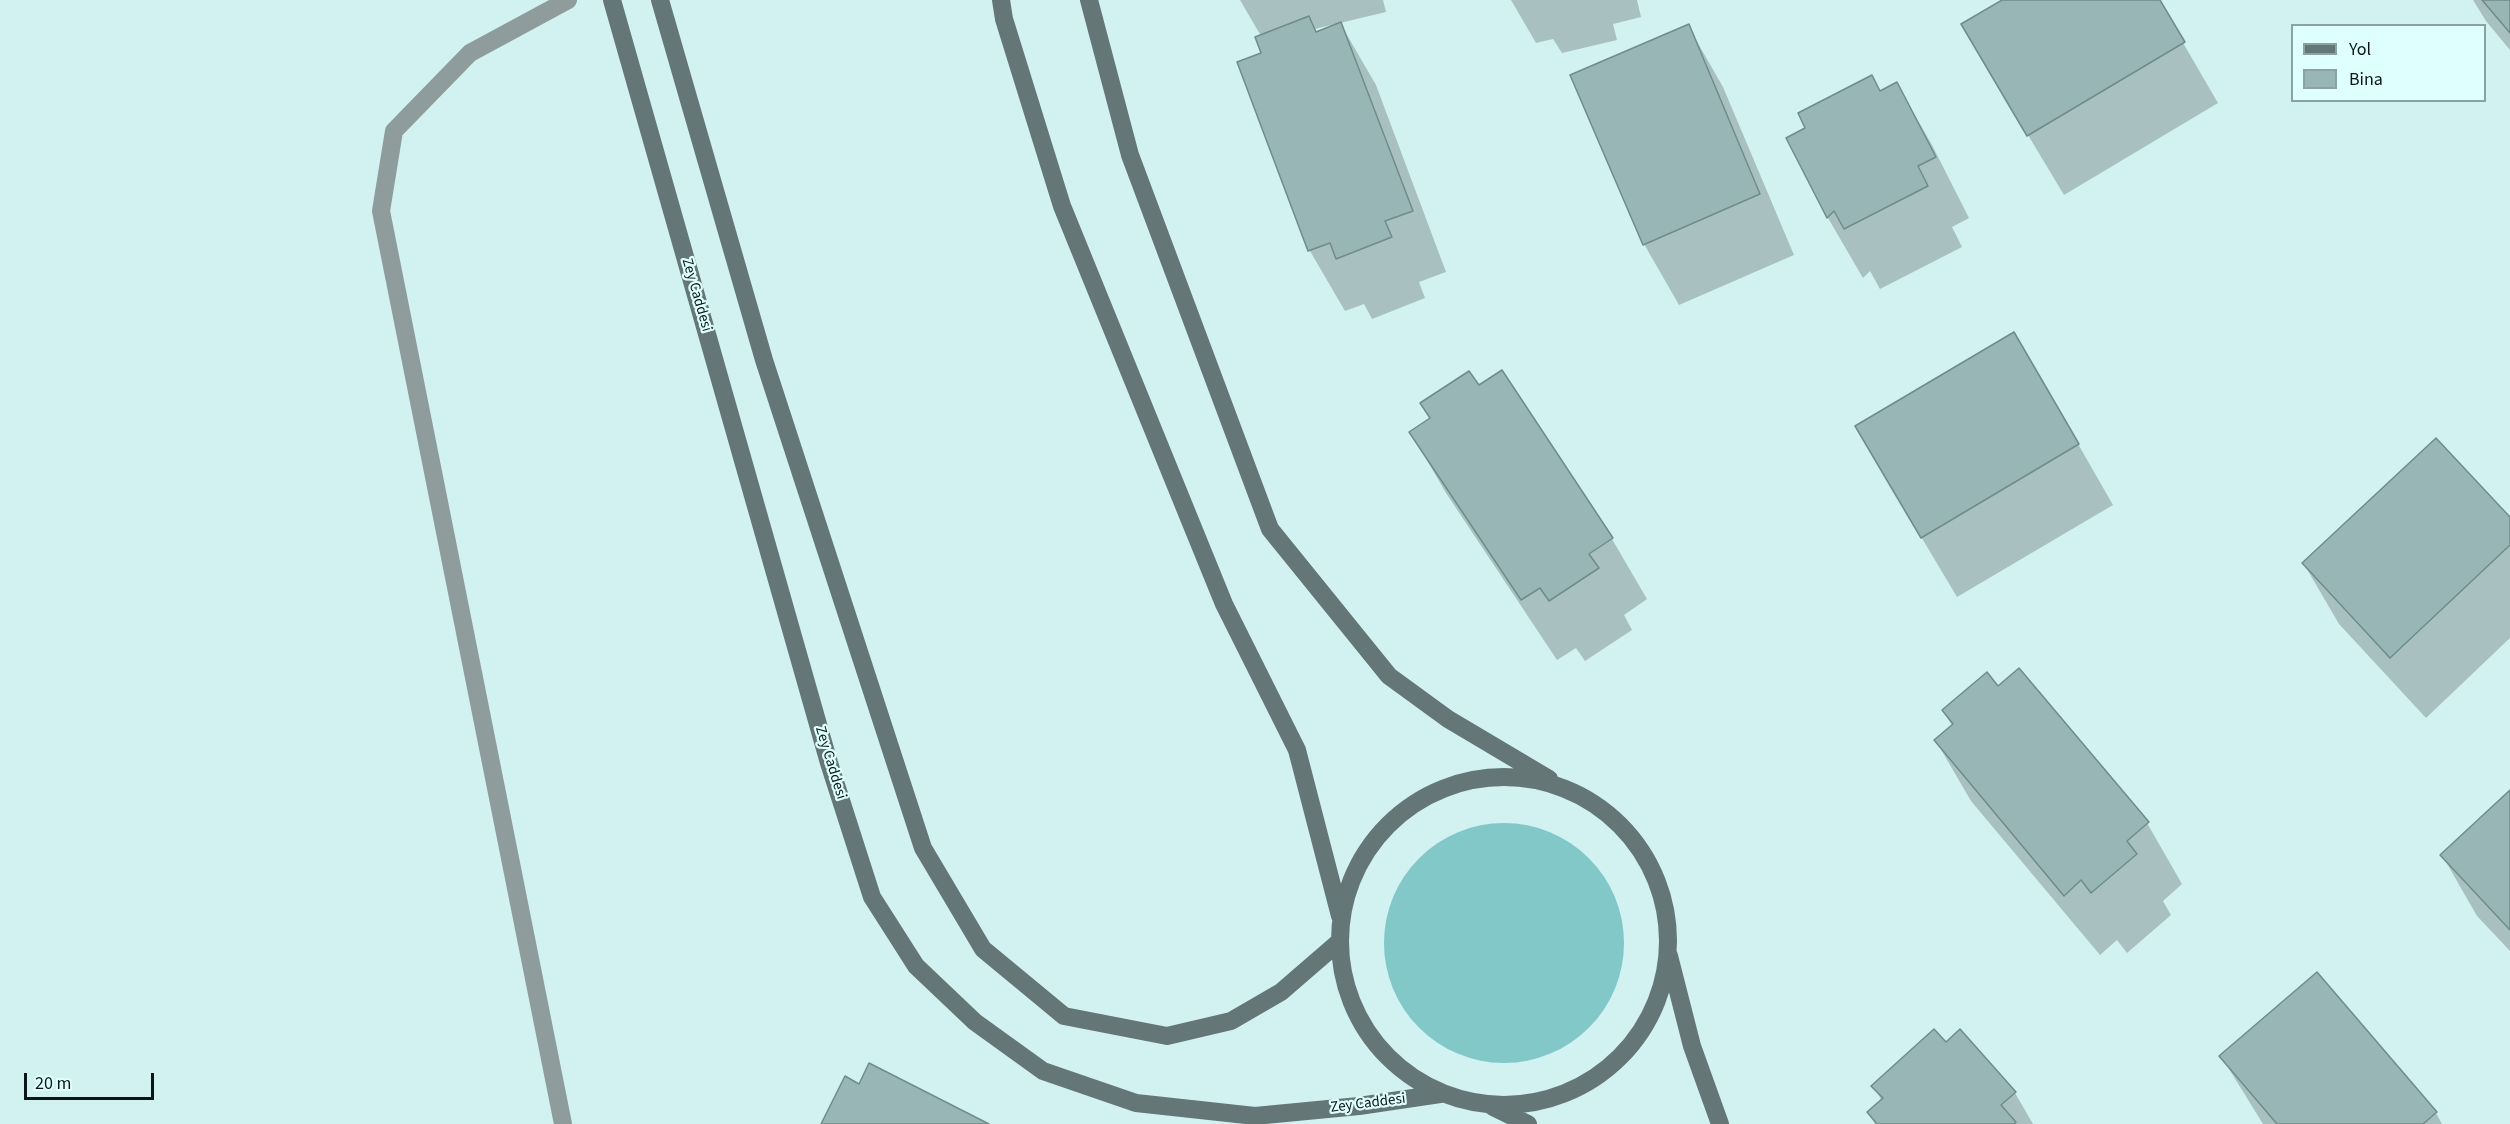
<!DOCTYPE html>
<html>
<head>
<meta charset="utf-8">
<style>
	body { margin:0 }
	#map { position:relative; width:2510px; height:1124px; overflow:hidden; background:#d2f1f1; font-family:"Source Sans 3",sans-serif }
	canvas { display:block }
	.legend { position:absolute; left:2291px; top:24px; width:195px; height:78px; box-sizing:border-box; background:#dffffe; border:2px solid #8aa2a2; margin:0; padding:8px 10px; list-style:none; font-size:18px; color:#0b1717 }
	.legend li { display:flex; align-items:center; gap:12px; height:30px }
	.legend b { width:30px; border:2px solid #8aa2a2 }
	.scale { position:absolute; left:24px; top:1073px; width:130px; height:27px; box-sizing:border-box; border:3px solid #0b1717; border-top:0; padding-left:8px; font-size:18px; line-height:21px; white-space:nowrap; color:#0b1717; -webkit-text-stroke:4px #dffffe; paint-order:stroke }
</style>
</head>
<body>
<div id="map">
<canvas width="2510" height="1124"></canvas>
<ul class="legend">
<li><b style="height:8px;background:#647676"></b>Yol</li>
<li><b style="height:16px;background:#99b6b6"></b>Bina</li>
</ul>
<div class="scale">20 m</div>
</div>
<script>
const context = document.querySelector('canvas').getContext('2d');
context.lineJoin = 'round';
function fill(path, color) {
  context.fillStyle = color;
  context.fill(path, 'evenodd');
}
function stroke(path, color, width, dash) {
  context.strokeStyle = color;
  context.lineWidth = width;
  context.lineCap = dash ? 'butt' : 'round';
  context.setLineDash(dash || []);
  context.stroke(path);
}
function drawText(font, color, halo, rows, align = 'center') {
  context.font = font + ' "Source Sans 3",sans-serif';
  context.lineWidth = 4.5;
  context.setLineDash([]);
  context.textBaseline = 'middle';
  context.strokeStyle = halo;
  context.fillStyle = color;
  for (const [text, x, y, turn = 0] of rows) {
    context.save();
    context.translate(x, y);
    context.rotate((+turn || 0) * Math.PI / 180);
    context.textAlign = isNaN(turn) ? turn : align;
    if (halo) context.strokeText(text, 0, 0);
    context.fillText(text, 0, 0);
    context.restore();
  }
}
fill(new Path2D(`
	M1384 943a120 120 0 1 1 240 0a120 120 0 1 1-240 0Z`), '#82c8c8');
fill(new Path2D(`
	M1240 0H1383L1386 12 1340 23 1376 85 1446 272 1419 282 1425 298 1372 319 1364 304 1345 311 1310 251 1239 63 1263 54 1261 36ZM1335 24 1336 26 1318 33 1315 29Z
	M1511 0H1637L1641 17 1613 24 1617 40 1562 53 1553 39 1536 43Z
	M2005 0H2158L2218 103 2064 195 1998 85Z
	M2473 0H2510V50L2486 21Z
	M1688 26 1723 87 1794 255 1679 305 1644 244Z
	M1897 84 1932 145 1969 218 1952 227 1962 247 1880 289 1870 271 1863 278 1828 218 1788 139Z
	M1479 387 1612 539 1647 599 1624 615 1632 630 1585 661 1576 648 1557 660 1446 493 1411 433Z
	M2078 444 2113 505 1957 597 1892 488Z
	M2510 520V638L2426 718 2339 624 2304 564Z
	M1998 688 2147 823 2182 884 2163 901 2171 915 2127 953 2117 940 2100 955 1971 801 1936 741 1953 727 1943 711Z
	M2510 792V951L2477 916 2442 855Z
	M1945 1044 2015 1093 2033 1124H1875L1869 1112 1882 1101 1873 1086Z
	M2221 1056 2436 1113 2442 1124H2263Z`), '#0003');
const building = new Path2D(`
	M2002 0H2160L2185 42 2027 136 1961 24Z
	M2482 0H2510V33Z
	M1309 16 1316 32 1341 22 1413 211 1385 221 1392 237 1336 259 1330 243 1308 251 1237 62 1261 53 1255 37Z
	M1689 24 1760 194 1643 245 1570 75Z
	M1872 75 1880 91 1897 82 1936 157 1918 166 1928 186 1844 229 1834 211 1827 218 1786 138 1805 128 1798 113Z
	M2014 332 2079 444 1921 538 1855 426Z
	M1502 370 1613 538 1589 554 1599 568 1549 601 1540 588 1521 600 1409 432 1430 418 1420 403 1469 371 1479 385Z
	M2436 438 2510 517V545L2390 658 2302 563Z
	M2019 668 2149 822 2127 841 2137 854 2091 893 2081 880 2064 896 1934 740 1953 724 1942 710 1987 672 1998 686Z
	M2510 790V930L2440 855Z
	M2317 972 2437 1112 2423 1124H2277L2219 1056Z
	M1934 1029 1946 1042 1960 1029 2016 1092 2001 1105 2016 1122 2014 1124H1877L1867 1112 1883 1098 1871 1086Z
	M869 1063 989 1124H821L845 1076 859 1084Z`);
fill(building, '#99b6b6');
stroke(building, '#6f8c8b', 1.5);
stroke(new Path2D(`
	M563 1124 381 211 394 131 470 53 568 0`), '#8f9c9c', 18);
stroke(new Path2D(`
	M612 0 829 763 872 897 916 966 975 1022 1043 1071 1136 1103 1255 1116 1359 1106 1440 1094
	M660 0 764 360 923 848 983 949 1064 1016 1167 1036 1231 1021 1281 992 1340 941
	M1001 0 1004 19 1062 206 1224 604 1297 750 1340 916
	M1089 0 1130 155 1270 529 1389 676 1448 719 1549 779
	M1340 941a164 164 0 1 1 328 0a164 164 0 1 1-328 0Z
	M1669 956 1692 1046 1720 1124
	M1493 1107 1528 1124`), '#647676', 18);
drawText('15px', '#0b1717', '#dffffe', [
	["Zey Caddesi",696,295,74],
	["Zey Caddesi",830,763,73],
	["Zey Caddesi",1368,1104,-7]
]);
</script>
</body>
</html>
